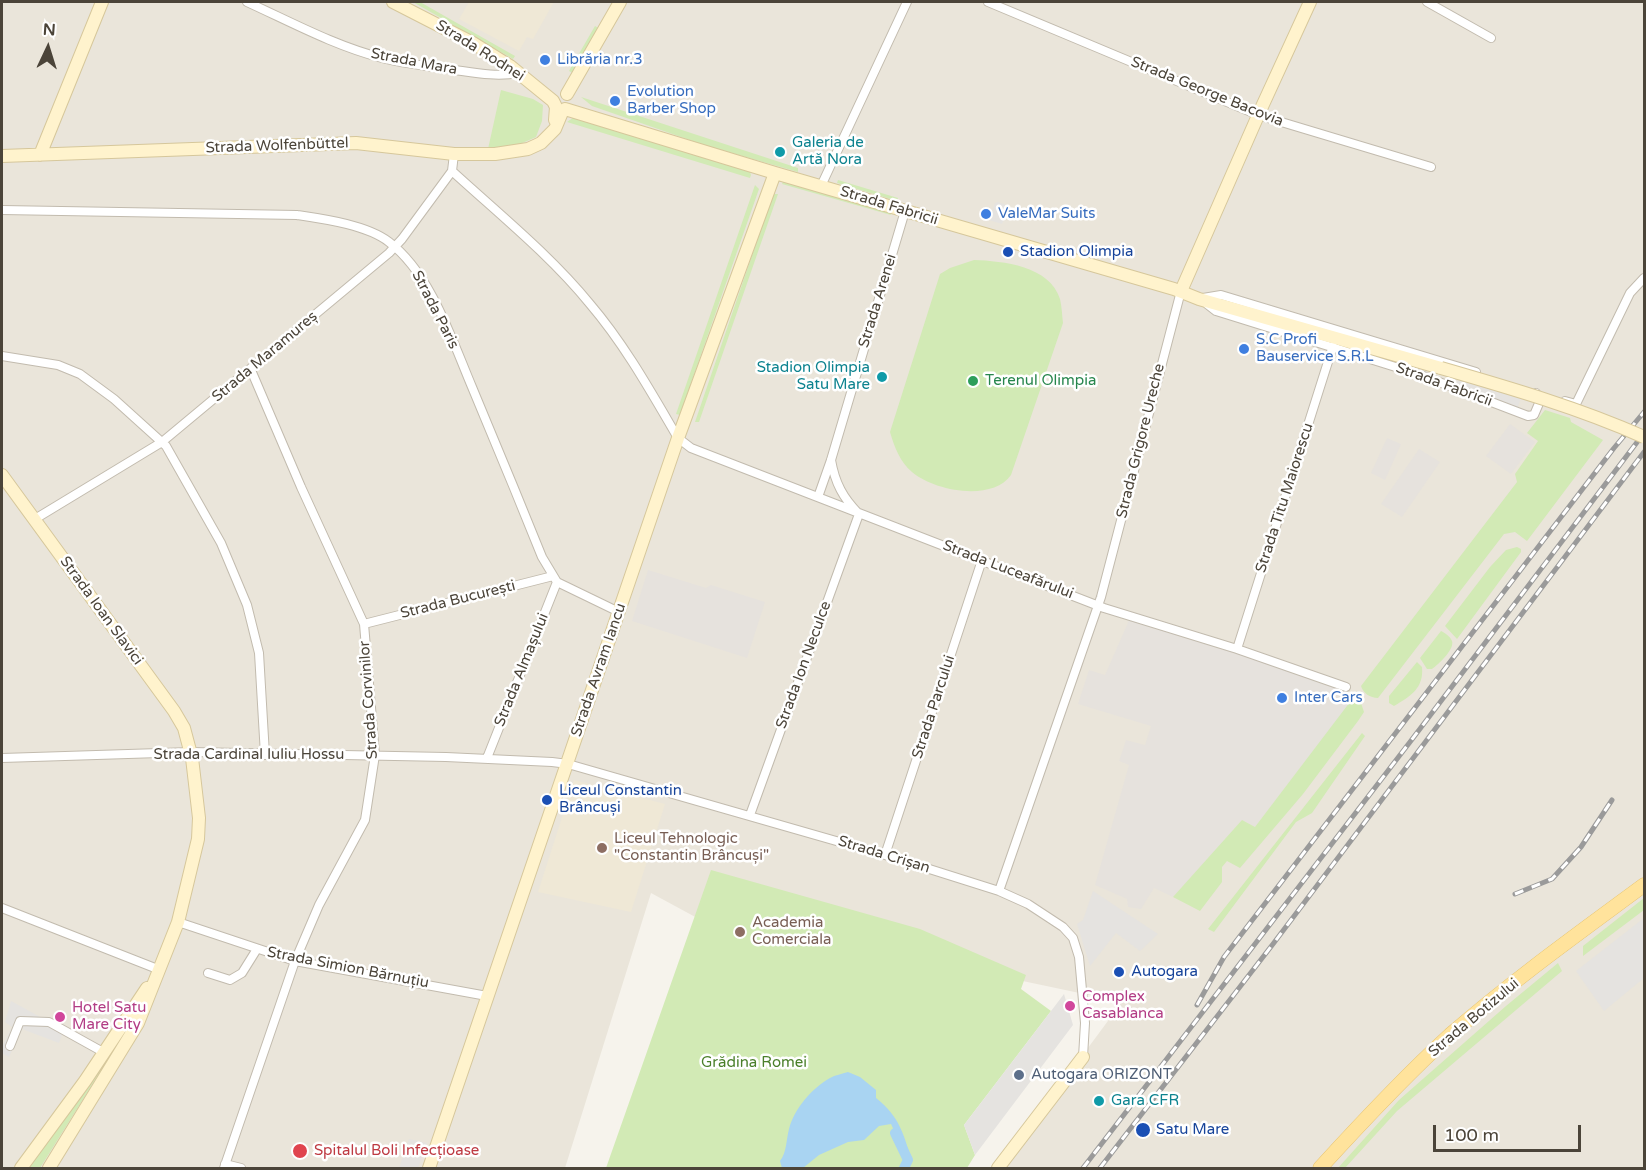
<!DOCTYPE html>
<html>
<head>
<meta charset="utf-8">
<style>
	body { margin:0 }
	#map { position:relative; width:1646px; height:1170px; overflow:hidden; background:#f6f3ec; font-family:"Varela Round",sans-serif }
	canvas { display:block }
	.frame { position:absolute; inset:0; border:3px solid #4b4439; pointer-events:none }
	.north { position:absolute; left:18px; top:18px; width:60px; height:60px; -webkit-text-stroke:4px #fff; paint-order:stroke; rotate:4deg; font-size:16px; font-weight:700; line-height:24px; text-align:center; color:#4b4439 }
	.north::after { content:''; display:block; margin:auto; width:21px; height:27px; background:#4b4439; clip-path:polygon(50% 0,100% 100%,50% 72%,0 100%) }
	.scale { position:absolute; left:1433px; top:1125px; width:148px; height:27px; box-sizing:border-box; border:3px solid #4b4439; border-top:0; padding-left:8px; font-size:18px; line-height:21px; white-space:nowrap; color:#4b4439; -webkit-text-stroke:4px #fff; paint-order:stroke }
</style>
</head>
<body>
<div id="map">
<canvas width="1646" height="1170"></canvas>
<div class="frame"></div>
<div class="north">N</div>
<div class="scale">100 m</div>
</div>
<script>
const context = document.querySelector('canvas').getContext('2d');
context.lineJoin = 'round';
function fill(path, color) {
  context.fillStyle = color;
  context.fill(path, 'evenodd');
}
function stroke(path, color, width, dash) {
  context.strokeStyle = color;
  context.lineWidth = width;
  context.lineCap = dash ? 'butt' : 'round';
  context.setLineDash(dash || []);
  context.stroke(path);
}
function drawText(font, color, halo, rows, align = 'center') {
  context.font = font + ' "Varela Round",sans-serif';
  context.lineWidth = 5;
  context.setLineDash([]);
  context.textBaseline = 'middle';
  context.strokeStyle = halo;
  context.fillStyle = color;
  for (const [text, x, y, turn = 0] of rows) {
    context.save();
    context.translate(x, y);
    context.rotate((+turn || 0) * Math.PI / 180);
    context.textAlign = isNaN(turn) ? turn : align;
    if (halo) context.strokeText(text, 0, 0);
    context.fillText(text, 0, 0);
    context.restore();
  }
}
fill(new Path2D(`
	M2 2H1644V1168H999L1122 1002 701 913 699 919 651 893 565 1168H2Z`), '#eae5da');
fill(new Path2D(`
	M1510 424 1535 442 1511 474 1486 456Z
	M1387 438 1401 444 1385 480 1371 473Z
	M1419 449 1440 462 1402 517 1381 504Z
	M648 570 706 588 711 585 765 602 747 658 632 621Z
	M1131 616 1346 687 1349 704 1255 827 1242 820 1173 897 1154 888 1141 909 1128 907 1127 899 1095 885 1129 765 1119 761 1126 740 1145 745 1151 726 1078 704 1089 670 1105 675Z`), '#e6e2dd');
fill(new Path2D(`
	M469 2H554L533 39 527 37 519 51 459 19Z
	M574 780 665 804 631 912 538 892Z`), '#efe8d6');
fill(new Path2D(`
	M413 2H420L515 56 513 59Z
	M595 26 600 29 573 73 569 71Z
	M501 90 533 99 543 105 542 121 536 137 511 148 488 149Z
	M581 97 798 168V172L704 145 592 106Z
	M574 117 750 172 751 175 750 178 567 122Z
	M838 180 898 198 897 201 837 183Z
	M783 182 890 212 891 215 782 184Z
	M755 185 759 189 682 409 680 415 676 414Z
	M773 194H778L699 422H695Z
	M974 260C1003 261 1050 266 1060 299 1062 307 1062 316 1063 323L1011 475C992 502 934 491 912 472 900 462 894 446 890 432L940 274 950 268Z
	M1545 410 1570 418 1571 422 1603 440 1527 541 1515 532 1504 534 1378 698C1370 698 1363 693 1361 686L1517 482 1515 474 1538 441 1527 433Z
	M1517 547 1521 549V552L1457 639 1445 626 1490 567 1506 550Z
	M1441 631C1445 633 1450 636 1452 641 1455 649 1438 665 1432 669H1427L1420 658Z
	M1417 662 1422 667C1424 688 1411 696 1394 706L1389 703V696Z
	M1353 698 1361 703 1364 712 1358 721 1303 794 1240 868 1227 861 1222 867V882L1200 911 1173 897 1242 820 1255 827Z
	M1362 733 1365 736 1312 813 1296 822 1214 932 1208 929Z
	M711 870 920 929 1026 975 1021 989 1051 1011 964 1125 975 1155 967 1168H606Z
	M1644 898V910L1583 956V946Z
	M1558 963 1562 971 1397 1111 1345 1168H1338L1399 1100 1506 1006Z
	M132 1021 40 1168H26Z`), '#d2eab5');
fill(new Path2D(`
	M998 202 1009 206 1002 224 989 220 995 203Z
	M1460 371 1524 390 1517 409 1456 386Z
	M1093 891 1158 934 1140 951 1116 933 1090 966 1077 924 1083 920Z
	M1644 918V978L1604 1011 1576 971Z
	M1064 994 1073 1025 975 1155 964 1125Z
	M11 1001 64 1030 59 1043 22 1029 9 1057 2 1053V1047L12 1027 5 1022Z
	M409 1139 427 1143 418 1168H399Z`), '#e5e3e0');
fill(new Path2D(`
	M848 1072 860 1077 876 1090V1098C900 1117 903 1133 912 1161L908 1168H904L908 1160 891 1124 879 1126 864 1140 848 1142 819 1155 803 1168H782L780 1161C787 1152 786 1140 789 1129 794 1109 812 1088 830 1078 835 1075 842 1074 848 1072Z`), '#a9d4f2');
stroke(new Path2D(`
	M895 1133 908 1160 904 1168`), '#a9d4f2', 10);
const street = new Path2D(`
	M247 2C291 22 335 46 382 58 406 64 431 67 455 70 476 73 497 77 518 73
	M988 2 1258 115 1431 167
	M1427 2 1491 38
	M452 171C499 214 550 255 590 304 625 345 651 392 678 438L691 448 1104 608 1237 649 1346 687
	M821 186 907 2
	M2 210 297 215C324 219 367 225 389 242 431 274 452 340 472 387 496 444 519 500 542 557L557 582 619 612
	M1203 298 1221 295 1476 372
	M1207 304 1216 311 1418 374 1528 416 1534 415 1540 401 1536 393
	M2 356 58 365 80 374 114 399 166 446 221 543 247 605 259 653 265 755
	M1565 401 1576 404 1630 293 1644 278
	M818 497 831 460 905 211
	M35 519 162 442 389 253 402 239 452 171 454 154
	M364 624 553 576
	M1237 649 1333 346
	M2 758 191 752 446 757 552 762 568 764 885 855 999 891 1028 904 1063 927 1073 938 1079 957 1085 1023 1083 1057
	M487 758 557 582
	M750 815 859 514C843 498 835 483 831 460
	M885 855 982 560
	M999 891 1101 597 1181 291
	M2 908 160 970
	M178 922 295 961 487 996
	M208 973 230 980 242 973 257 949
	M10 1046 20 1021 49 1022 103 1052
	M225 1164 241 1168
	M224 1168 295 961 319 905 365 820 375 755 364 624 301 487 251 370`);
const secondary = new Path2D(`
	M393 2 473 43 510 66 553 101 556 107 555 120
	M567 94 620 2
	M565 109 775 173 1174 289 1199 299 1441 368
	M40 155 102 2
	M2 156 356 143 454 154H495L528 149 541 143 555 129 563 110
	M1181 291 1260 111 1310 2
	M2 475 174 711 184 728 192 758 199 818 198 839 178 922 138 1023 49 1168
	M21 1168 85 1081 147 988
	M429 1168 678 438 775 173
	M998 1168 1083 1057`);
const primary = new Path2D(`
	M1320 1168C1362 1122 1404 1077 1450 1035 1512 981 1579 933 1644 885`);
stroke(street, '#c2bbae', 10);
stroke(secondary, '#d6c79b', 14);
stroke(primary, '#e6c16a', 15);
stroke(street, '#fff', 8);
stroke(secondary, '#fff3cd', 12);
stroke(primary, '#ffe39c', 14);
const rail = new Path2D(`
	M1515 894 1552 879 1581 847 1612 800
	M1197 1005 1224 957 1614 448 1644 412
	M1083 1168 1410 742 1644 433
	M1100 1168 1273 944 1644 452`);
stroke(rail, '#9a9a9a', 5);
stroke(rail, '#fff', 3, [9]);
const secondaryBridge = new Path2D(`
	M1441 368C1510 388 1579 408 1644 437`);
stroke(secondaryBridge, '#d6c79b', 14, []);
stroke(secondaryBridge, '#fff3cd', 12);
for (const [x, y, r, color] of [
	[545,60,6,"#3f7fe0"],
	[615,101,6,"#3f7fe0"],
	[780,152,6,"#0f9aa8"],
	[986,214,6,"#3f7fe0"],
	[1008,252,6,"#1a4fb4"],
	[1244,349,6,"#3f7fe0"],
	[882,377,6,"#0f9aa8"],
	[973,381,6,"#2e9e5b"],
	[1282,698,6,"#3f7fe0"],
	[547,800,6,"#1a4fb4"],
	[602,848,6,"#8d6e63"],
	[740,932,6,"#8d6e63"],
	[1119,972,6,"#1a4fb4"],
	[1070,1006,6,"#d1479c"],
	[60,1017,6,"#d1479c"],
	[1019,1075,6,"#5c6f8a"],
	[1099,1101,6,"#0f9aa8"],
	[1143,1130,8,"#1a4fb4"],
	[300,1151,8,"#e0444e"]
]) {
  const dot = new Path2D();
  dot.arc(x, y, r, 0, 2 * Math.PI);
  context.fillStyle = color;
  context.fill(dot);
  stroke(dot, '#fff', 2);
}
drawText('15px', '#4b4439', '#fff', [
	["Strada Rodnei",480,51,32],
	["Strada Mara",414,62,11],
	["Strada George Bacovia",1207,92,22],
	["Strada Wolfenbüttel",277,146,-2],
	["Strada Fabricii",889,206,17],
	["Strada Arenei",878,301,-73],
	["Strada Paris",435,310,63],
	["Strada Maramureș",265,357,-40],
	["Strada Fabricii",1444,385,20],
	["Strada Grigore Ureche",1141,441,-76],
	["Strada Titu Maiorescu",1285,498,-72],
	["Strada Luceafărului",1008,570,21],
	["Strada București",458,600,-14],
	["Strada Ioan Slavici",101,611,54],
	["Strada Ion Neculce",804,665,-70],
	["Strada Almașului",522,670,-68],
	["Strada Avram Iancu",599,670,-71],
	["Strada Corvinilor",369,700,-94],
	["Strada Parcului",934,707,-72],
	["Strada Cardinal Iuliu Hossu",249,755],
	["Strada Crișan",884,855,17],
	["Strada Simion Bărnuțiu",348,968,11],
	["Strada Botizului",1474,1018,-40]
]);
drawText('15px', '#366cbe', '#fff', [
	["Librăria nr.3",557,60],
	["Evolution",627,92],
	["Barber Shop",627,109],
	["ValeMar Suits",998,214],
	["S.C Profi",1256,340],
	["Bauservice S.R.L",1256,357],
	["Inter Cars",1294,698]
], 'left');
drawText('15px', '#0d838f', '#fff', [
	["Galeria de",792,143],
	["Artă Nora",792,160],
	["Stadion Olimpia",870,368,"right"],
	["Satu Mare",870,385,"right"],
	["Gara CFR",1111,1101]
], 'left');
drawText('15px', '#164399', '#fff', [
	["Stadion Olimpia",1020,252],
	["Liceul Constantin",559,791],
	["Brâncuși",559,808],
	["Autogara",1131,972],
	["Satu Mare",1156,1130]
], 'left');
drawText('15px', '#27864d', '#fff', [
	["Terenul Olimpia",985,381]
], 'left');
drawText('15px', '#785e54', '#fff', [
	["Liceul Tehnologic",614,839],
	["\"Constantin Brâncuși\"",614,856],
	["Academia",752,923],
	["Comerciala",752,940]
], 'left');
drawText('15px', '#b23c85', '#fff', [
	["Complex",1082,997],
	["Casablanca",1082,1014],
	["Hotel Satu",72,1008],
	["Mare City",72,1025]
], 'left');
drawText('15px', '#4a7f2a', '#fff', [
	["Grădina Romei",754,1063]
]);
drawText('15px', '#4e5e75', '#fff', [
	["Autogara ORIZONT",1031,1075]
], 'left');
drawText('15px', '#be3a42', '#fff', [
	["Spitalul Boli Infecțioase",314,1151]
], 'left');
</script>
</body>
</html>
